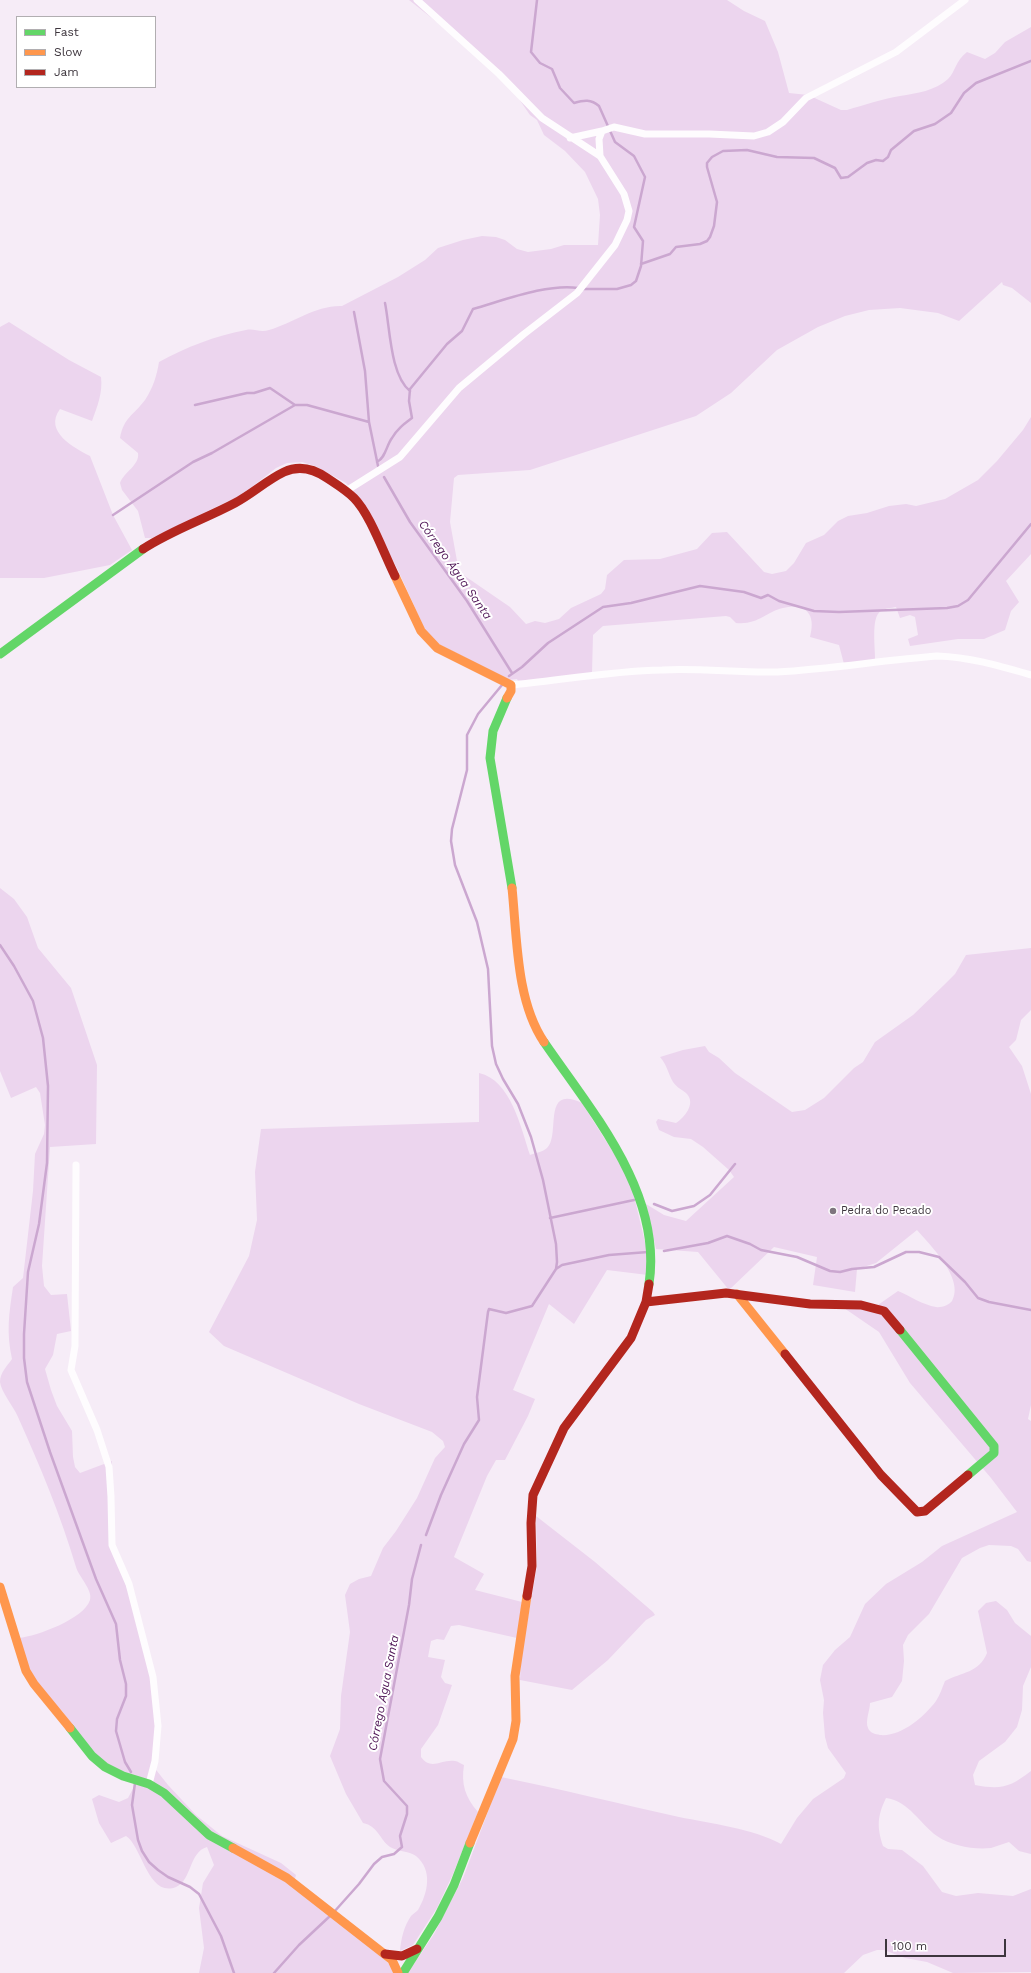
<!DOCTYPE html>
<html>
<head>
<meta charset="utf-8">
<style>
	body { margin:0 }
	#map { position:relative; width:1031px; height:1973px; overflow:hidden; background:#f6ecf7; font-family:"Work Sans",sans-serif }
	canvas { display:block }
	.legend { position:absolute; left:16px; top:16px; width:140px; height:72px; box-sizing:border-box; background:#fff; border:1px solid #b1aeb1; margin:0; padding:5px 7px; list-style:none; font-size:12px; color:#3d353d }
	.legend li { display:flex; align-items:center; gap:8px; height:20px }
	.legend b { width:20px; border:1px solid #b1aeb1 }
	.scale { position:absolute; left:885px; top:1939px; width:121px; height:18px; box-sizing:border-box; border:2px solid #3d353d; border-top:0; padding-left:5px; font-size:12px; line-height:14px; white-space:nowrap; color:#3d353d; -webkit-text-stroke:3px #fff; paint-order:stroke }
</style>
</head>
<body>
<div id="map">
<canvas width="1031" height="1973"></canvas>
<ul class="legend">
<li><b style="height:5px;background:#63d668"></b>Fast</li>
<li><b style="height:5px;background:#ff974d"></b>Slow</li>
<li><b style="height:5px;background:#b3261e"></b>Jam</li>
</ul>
<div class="scale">100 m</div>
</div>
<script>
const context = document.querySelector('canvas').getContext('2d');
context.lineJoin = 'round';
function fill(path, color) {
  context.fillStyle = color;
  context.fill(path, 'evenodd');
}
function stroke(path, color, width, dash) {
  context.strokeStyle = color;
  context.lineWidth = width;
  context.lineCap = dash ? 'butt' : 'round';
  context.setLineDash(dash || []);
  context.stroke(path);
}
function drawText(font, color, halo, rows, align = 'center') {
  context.font = font + ' "Work Sans",sans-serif';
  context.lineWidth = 4;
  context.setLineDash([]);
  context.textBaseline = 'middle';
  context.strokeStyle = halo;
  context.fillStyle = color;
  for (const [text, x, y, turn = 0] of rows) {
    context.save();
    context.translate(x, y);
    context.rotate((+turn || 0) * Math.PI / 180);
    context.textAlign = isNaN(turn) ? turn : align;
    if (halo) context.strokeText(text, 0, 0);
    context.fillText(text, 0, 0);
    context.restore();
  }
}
fill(new Path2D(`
	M409 0H727L744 11 765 21 778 52 789 93 808 95 841 110H847C864 105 882 99 900 96 917 93 935 91 948 79 956 71 955 61 967 52L985 59 995 53 1005 42 1031 27V303L1012 288 1003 285 1002 282 959 321 938 313 900 308 869 310 845 316 818 327 777 350 731 393 696 416 530 470 458 475 454 478 450 522 459 572 510 607 526 624 535 621 545 623 559 619 571 608 601 594 605 589 607 575 624 560 660 559 697 549 712 533 727 532 764 572 772 574 786 571 794 563 806 543 824 535 838 521 848 516 867 513 889 506 906 504 916 506 945 499 978 480 997 461 1023 430 1031 417V554L1006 581 1019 602 1011 611 1005 630 984 639H958L910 646 908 639 918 635 915 617 910 615 900 618 896 607C891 608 885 608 881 611 870 617 876 651 875 663L844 664 839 645 810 637C816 615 807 603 783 608 765 612 759 625 736 623L730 617 726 616 603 626 593 635 592 673 519 683 517 679 508 680 435 642 426 632 397 568 359 498 346 483 315 466 302 462 287 463 276 468 243 494 152 538H145L138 511 122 490 120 483C124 472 140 465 138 453L120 438C124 417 133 416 145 400 153 388 157 375 159 362 187 347 214 336 246 330 254 328 260 333 269 330 293 323 316 305 342 306L398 277 425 260 438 248 463 240 482 236 496 237 505 240 517 249 528 252 551 249 564 245H598L600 215 598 199 585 172 565 151 544 135 537 120 530 115 501 73Z
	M9 322 69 360 101 377C103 393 97 407 92 421L60 409C43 432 75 448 90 456L113 515 132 550 110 565 44 578H0V327Z
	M0 888 14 899 27 917 38 948 71 988 97 1065 96 1144 50 1147 42 1266 44 1286 51 1295 67 1294 71 1331 57 1334 53 1355 45 1369 51 1390 57 1406 72 1431 73 1457 75 1467 80 1473 112 1461V1547L128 1591 151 1673 157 1730 153 1766 168 1785 196 1815 222 1836 281 1863 296 1875 293 1886 380 1955 396 1971 395 1973H199L204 1948 199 1908 203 1883 214 1865 207 1847C189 1852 192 1880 176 1887 148 1898 142 1846 126 1836L111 1843 99 1823 92 1799 99 1795 119 1802 128 1798 137 1781 100 1763 62 1711 46 1697 34 1682 19 1638C37 1636 84 1619 90 1600 93 1590 79 1577 76 1567 61 1516 40 1466 18 1417 14 1407 1 1392 0 1382 0 1373 7 1366 12 1359 6 1332 9 1314 13 1287L23 1278 33 1191 35 1154 44 1134 45 1125 40 1093 36 1087 11 1098 0 1071Z
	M1031 948V1010L1021 1020 1016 1040 1009 1047 1022 1066 1031 1094V1405L1028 1419 1031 1421V1562L1027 1561 1018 1549 1011 1546 989 1545 980 1548 962 1558 929 1614 908 1635 903 1645 904 1661 902 1681 892 1697 870 1703C870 1710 865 1721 868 1728 870 1733 875 1734 880 1735 901 1737 924 1717 936 1701 940 1695 942 1688 945 1681 962 1672 979 1673 987 1653L978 1611 986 1603 996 1601 1007 1610 1015 1623 1031 1636V1667L1023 1686 1022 1710 1017 1727 1005 1742 979 1761 973 1775 975 1785C1002 1790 1010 1787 1031 1771V1854L1019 1851 1009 1842C1003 1844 997 1846 991 1848 975 1850 951 1846 937 1836 920 1824 909 1801 886 1798 877 1817 877 1827 883 1846L888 1849 902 1850 923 1866 942 1892 956 1896 978 1893 1013 1896 1031 1889V1972L953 1973 927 1962 905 1958 884 1950H877L863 1955 844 1973H408L434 1934 463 1878 501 1777C561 1789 620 1804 679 1817 710 1823 754 1829 781 1844L797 1818 813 1799 844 1778 846 1773 828 1748 825 1737 823 1713 824 1700 820 1680 823 1665 835 1650 850 1637 865 1604 886 1584 922 1562 942 1546 1017 1512 991 1478 910 1383 879 1332 844 1308 875 1307 898 1291C910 1296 923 1305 936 1307 941 1308 949 1305 952 1301 965 1279 930 1245 917 1230L876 1263 857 1269 855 1292 813 1285 817 1257 774 1247 729 1290 698 1252 656 1249 646 1204 664 1215 686 1221 734 1177 729 1170 703 1147 691 1139 674 1137 659 1130 656 1122 658 1119 676 1123C684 1118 696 1104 687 1094 683 1090 677 1088 673 1082 668 1073 667 1065 660 1057L683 1050 705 1046 709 1052 719 1058 735 1073 792 1112 805 1110 824 1098 854 1068 863 1062 875 1042 913 1015 944 985 955 974 966 955Z
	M479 1073C511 1080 521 1128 530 1155 535 1153 543 1152 547 1148 561 1135 541 1084 582 1103L630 1179 649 1259 648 1275 607 1270 574 1324 549 1304 513 1390 535 1399 528 1416 505 1460H496L487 1476 454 1557 484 1574 475 1590 522 1602 517 1638 459 1625 451 1626 444 1640 437 1639 431 1641 428 1657 445 1660 441 1677 445 1683 452 1685 438 1725 421 1749V1757C431 1771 441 1759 455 1761 458 1761 461 1764 464 1765 461 1784 465 1797 478 1812L453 1874 437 1908 413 1945 400 1951C401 1939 404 1926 411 1916 413 1914 416 1912 418 1910 428 1893 433 1870 416 1856 410 1851 398 1852 390 1847 380 1840 378 1826 363 1823L346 1794 330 1756 340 1729 341 1696 350 1632 345 1595 350 1584 359 1579 371 1576 383 1548 396 1531 417 1498 435 1458 445 1447 443 1441 432 1432 359 1404 224 1346 209 1332 249 1256 257 1220 255 1172 261 1129 479 1122Z
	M536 1516 595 1562 653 1612 655 1615 646 1620 608 1660 572 1690 520 1680 521 1658 537 1566Z`), '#ecd5ee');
stroke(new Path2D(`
	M537 0 531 52 540 63 552 69 560 88 574 103C584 100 591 99 599 106L615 142 634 156 645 177 634 227 643 241 641 266 636 281 631 285 617 289H583
	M641 264 670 254 676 247 700 244 707 241 710 237 714 226 717 202 707 167V163L712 157 723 151 747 150 777 157 814 158 835 168 841 178 848 177 867 163 876 160 883 161 888 157 891 150 914 131 935 124 951 113 964 93 976 83 1031 61
	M385 303C390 327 390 375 410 391
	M354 312 365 371 369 422 378 466
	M195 405 247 393H254L270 388 295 405H307L369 422
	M377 462C386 457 386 446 392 438 397 429 404 424 412 418L409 401 410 389 447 344 462 331 473 309C502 301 548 283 578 288
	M384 477 410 522 467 601 512 673
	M113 515 193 462 212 453 295 405
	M509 676 522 667 548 643 603 607 631 603 700 586 744 592 761 598 768 595 779 601 814 611 839 612 947 608 958 606 968 600 1031 524
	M0 945 14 966 33 1001 43 1038 48 1086 47 1163 39 1224 28 1272 24 1334V1358L27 1382 50 1452 96 1579 116 1624 120 1660 126 1684V1696L117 1719 116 1731 125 1762 131 1772
	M654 1204 672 1211 694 1206 710 1195 735 1164
	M550 1218 634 1200
	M664 1251 708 1243 727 1236 750 1244 761 1250 797 1257 830 1271 840 1272 852 1269 874 1267 906 1252H919L939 1257 965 1282 978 1298 989 1302 1031 1310
	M556 1269 562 1265 609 1255 648 1252
	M426 1535 441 1495 464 1444 479 1420 477 1397 488 1312 489 1309 506 1313 532 1306 556 1269 557 1262 556 1244 543 1180 531 1137 518 1104 503 1079 496 1064 492 1046 488 969 477 922 455 865 451 841 452 829 467 770V735L478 714 502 685
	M135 1783 132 1805 138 1840 142 1851 149 1862 158 1870 168 1877 190 1887 199 1894 221 1936 234 1973
	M334 1912 359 1884 374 1864 382 1857 394 1854 402 1847 400 1836 407 1814V1806L384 1781 380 1759 409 1605 412 1579 421 1545
	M274 1973 299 1945 330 1916`), '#cba7d0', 2.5);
stroke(new Path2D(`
	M570 138 602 131
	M600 156 599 139 602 131 614 127 645 134H709L754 136 768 132 783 122 806 98 896 52 965 0
	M346 491 400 457 459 388 524 334 577 293 615 245 627 220 629 211 624 194 600 156 542 118 499 74 417 0
	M511 685C561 680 611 671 662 670 700 668 739 673 777 672 831 669 884 660 937 656 970 657 1000 666 1031 675
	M76 1165 75 1346 71 1370 97 1430 109 1467 111 1497 112 1545 129 1584 153 1677 158 1726 155 1761 149 1784`), '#fefcfe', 7);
stroke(new Path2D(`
	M0 654 143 549
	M507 698 493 731 490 758 512 888
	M544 1042C592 1112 663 1193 649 1284
	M900 1330 994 1446V1453L968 1475
	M70 1728 92 1756 105 1767 123 1776 149 1784 164 1793 209 1835 233 1848
	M403 1973 438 1917 454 1885 470 1843`), '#63d668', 9);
stroke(new Path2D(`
	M395 576 421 631 437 648 511 685V691L507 698
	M512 888C517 936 516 1001 544 1042
	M737 1294 785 1354
	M0 1587 26 1671 34 1684 70 1728
	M470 1843 513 1739 516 1721 515 1676 527 1596
	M233 1848 287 1878 392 1960 398 1973`), '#ff974d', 9);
stroke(new Path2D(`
	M143 549C172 530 205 519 235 503 252 494 267 480 284 472 299 465 314 469 327 478 336 484 346 490 354 498 370 514 384 554 395 576
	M646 1302 726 1293 810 1304 861 1305 884 1311 900 1330
	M785 1354 881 1475 917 1512 925 1511 968 1475
	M527 1596 532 1566 531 1523 533 1495 564 1428 631 1338 646 1302 649 1284
	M385 1954 402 1956 417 1949`), '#b3261e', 9);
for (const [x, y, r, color] of [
	[833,1211,4,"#7e757e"]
]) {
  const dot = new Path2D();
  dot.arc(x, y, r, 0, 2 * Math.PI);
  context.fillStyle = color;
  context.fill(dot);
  stroke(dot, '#fff', 1.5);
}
drawText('11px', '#3d353d', '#fff', [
	["Pedra do Pecado",841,1211]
], 'left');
drawText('italic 12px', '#501657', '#fff', [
	["Córrego Água Santa",455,570,55],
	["Córrego Água Santa",384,1693,-79]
]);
</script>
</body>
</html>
